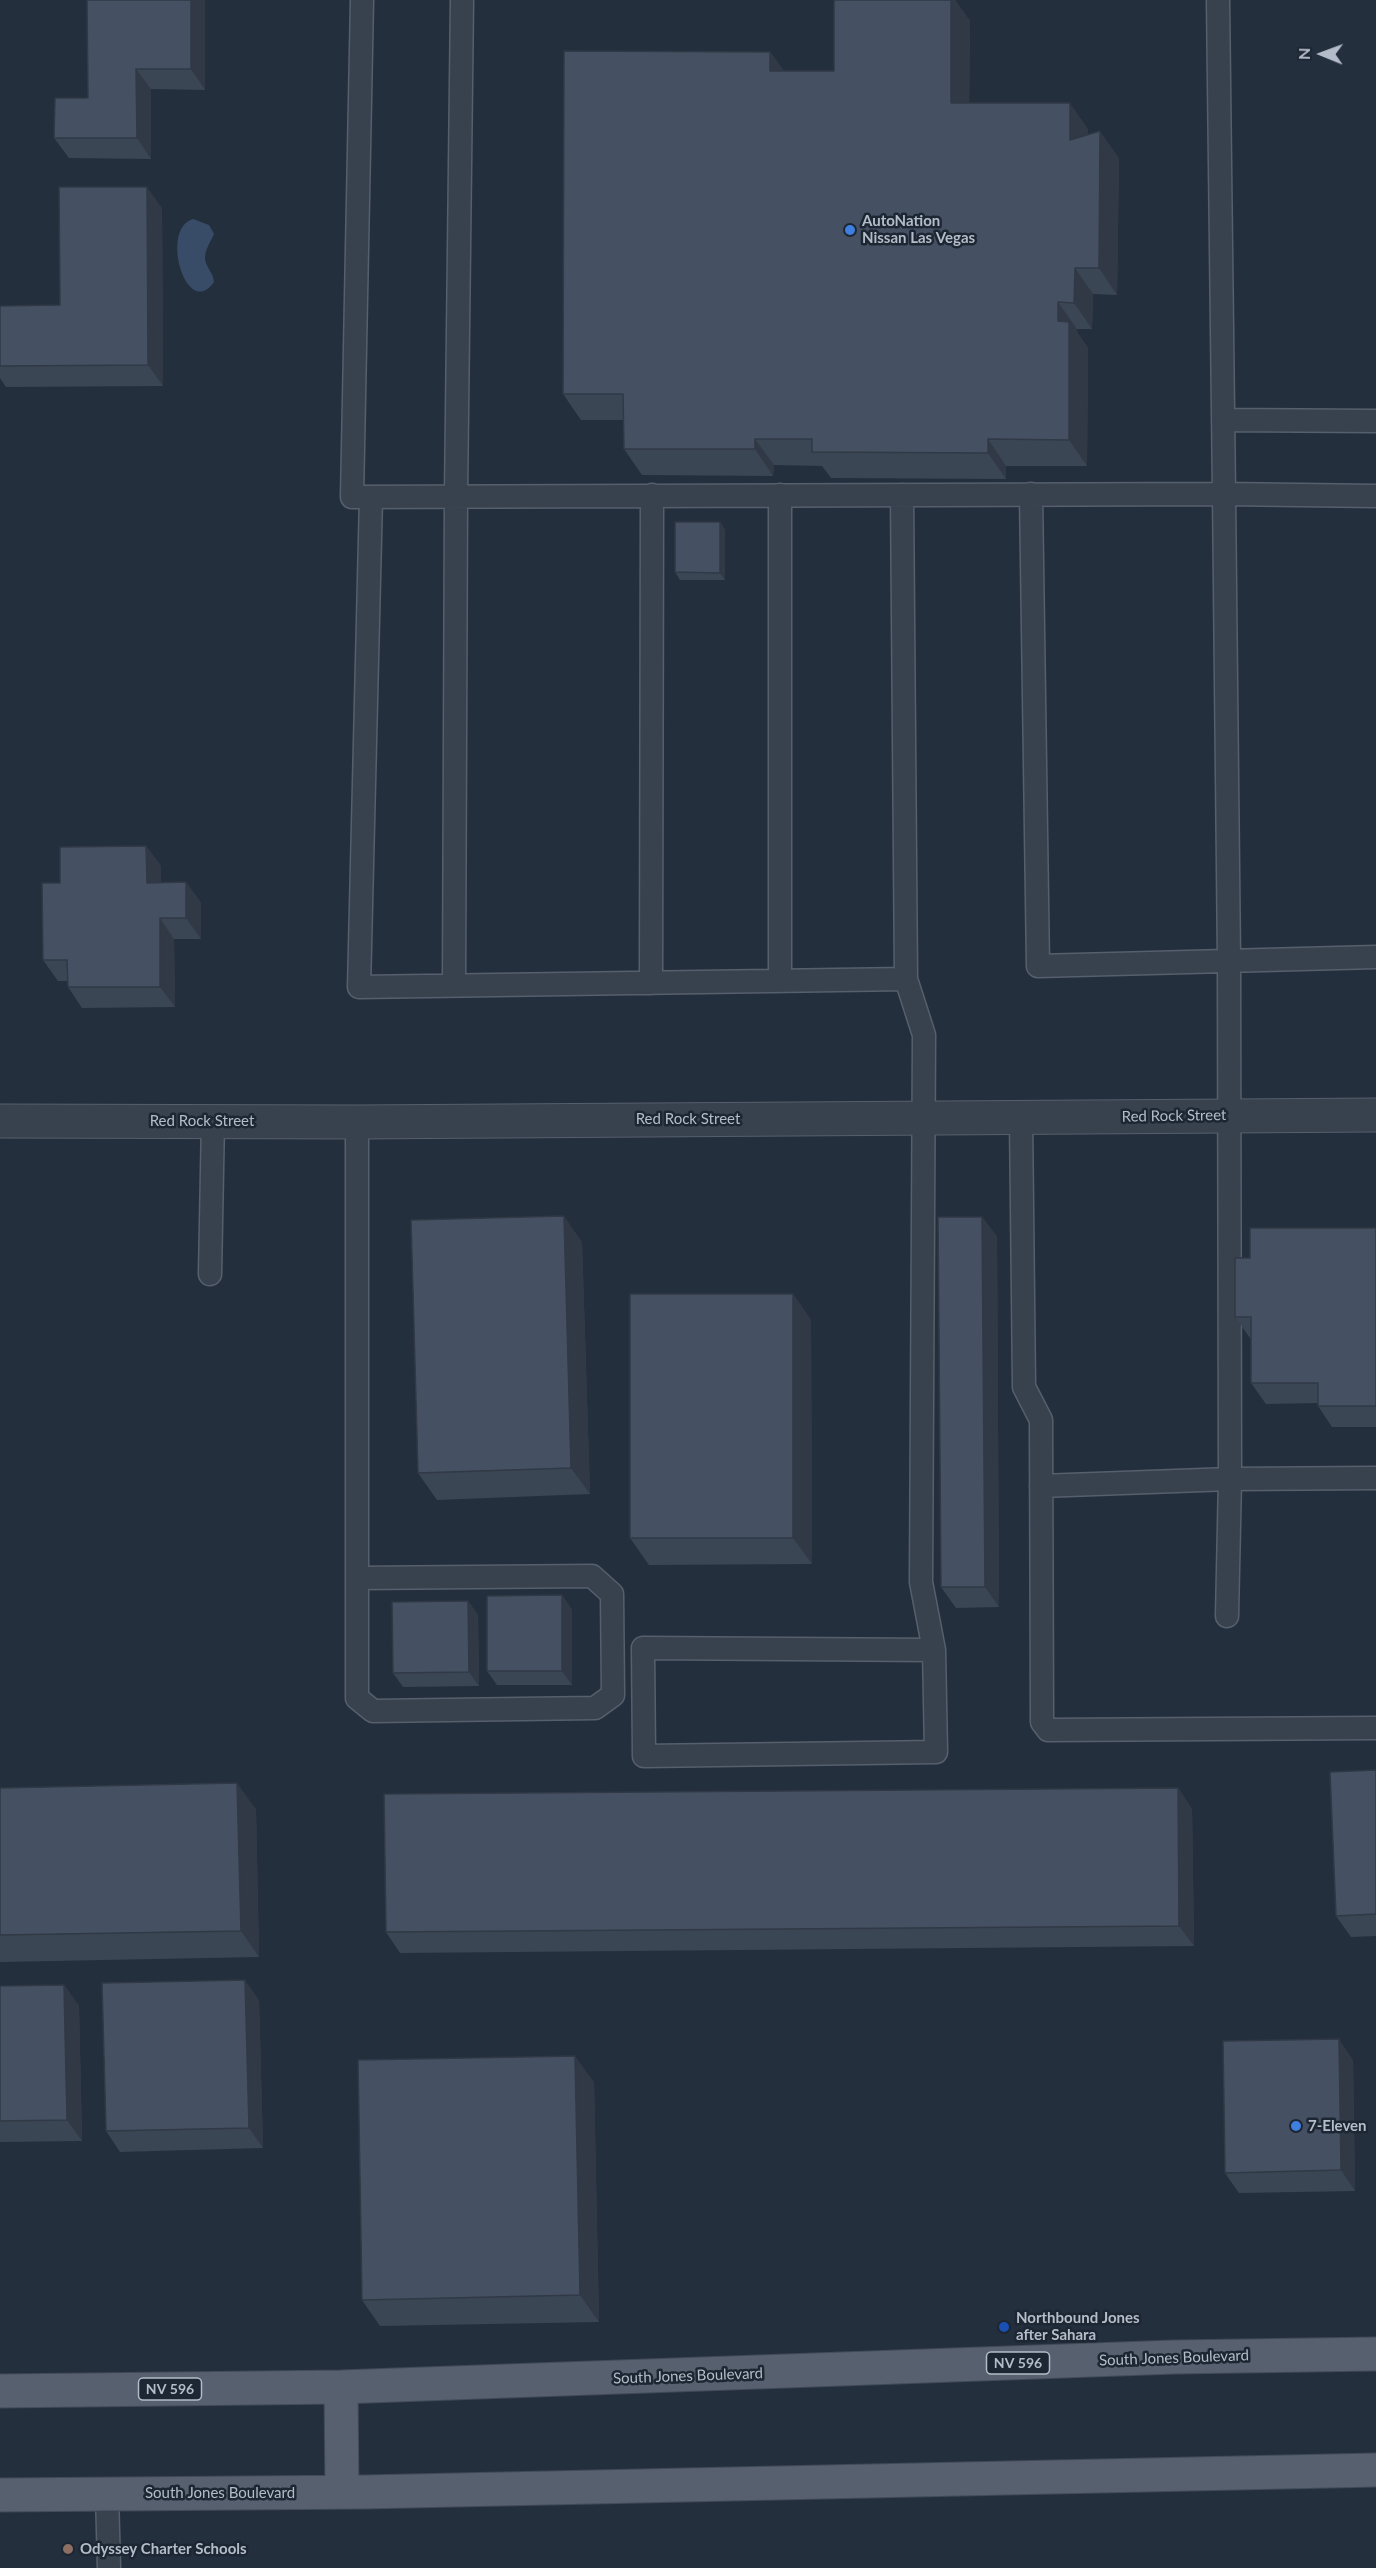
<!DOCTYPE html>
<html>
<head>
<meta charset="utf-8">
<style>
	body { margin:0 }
	#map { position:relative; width:1376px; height:2568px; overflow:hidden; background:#242f3e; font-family:Lato,sans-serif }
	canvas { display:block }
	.north { position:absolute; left:1292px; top:24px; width:60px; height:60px; -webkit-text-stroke:4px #1d2633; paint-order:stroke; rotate:271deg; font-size:16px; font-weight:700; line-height:24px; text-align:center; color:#b4bcc9 }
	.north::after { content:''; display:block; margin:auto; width:21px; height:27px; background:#b4bcc9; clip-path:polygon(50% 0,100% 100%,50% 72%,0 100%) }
</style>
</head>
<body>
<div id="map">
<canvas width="1376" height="2568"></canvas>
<div class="north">N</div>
</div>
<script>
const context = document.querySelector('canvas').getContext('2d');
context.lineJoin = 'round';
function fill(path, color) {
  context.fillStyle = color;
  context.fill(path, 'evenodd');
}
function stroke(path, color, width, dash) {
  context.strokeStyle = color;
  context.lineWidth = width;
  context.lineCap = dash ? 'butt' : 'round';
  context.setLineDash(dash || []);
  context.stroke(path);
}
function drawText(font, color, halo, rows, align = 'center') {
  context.font = font + ' Lato,sans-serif';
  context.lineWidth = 5;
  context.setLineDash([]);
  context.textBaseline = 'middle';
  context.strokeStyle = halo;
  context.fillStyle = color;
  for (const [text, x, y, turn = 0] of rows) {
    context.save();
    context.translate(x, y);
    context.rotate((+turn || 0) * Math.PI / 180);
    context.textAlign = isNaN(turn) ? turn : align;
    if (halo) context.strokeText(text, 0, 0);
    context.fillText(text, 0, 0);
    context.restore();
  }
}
fill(new Path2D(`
	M193 219 209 225 214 234C210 243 202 254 206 263 209 271 213 273 214 282 187 321 159 229 193 219Z`), '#394c67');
const service = new Path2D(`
	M362 0 352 497 1224 494 1229 962 1230 1479 1376 1478
	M1218 0 1224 494 1376 496
	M1223 420 1376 421
	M1031 494 1038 966 1376 957
	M780 495V981
	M902 495 906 979 924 1035 921 1582 934 1650 936 1752 644 1756 643 1648 934 1650
	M371 497 359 987 906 979
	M651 983 652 495
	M454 985 456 496 462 0
	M1021 1117 1024 1387 1041 1420 1042 1722 1048 1730 1376 1728
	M357 1122V1698L373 1711 595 1708 613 1695 612 1594 592 1576 358 1578
	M210 1274 213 1120
	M1041 1486 1230 1479 1227 1616
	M107 2494 109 2568`);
const minor = new Path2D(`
	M0 1121 357 1122 1376 1115`);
const primary = new Path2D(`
	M341 2387 342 2492
	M0 2391 341 2387 1175 2357 1376 2354
	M0 2495 364 2492 1376 2470`);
stroke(service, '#565f6c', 25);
stroke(minor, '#565f6c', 35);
stroke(primary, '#414a57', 35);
stroke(service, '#38414e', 22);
stroke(minor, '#38414e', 33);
stroke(primary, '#56606e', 33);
fill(new Path2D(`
	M87 0H205V90L151 89V159L69 158 54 138 88 98Z
	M834 0H955L970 21 969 103 1088 129V135L1119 158 1117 295 1093 294 1092 329H1077V332L1088 348 1087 466H1006V479L831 478 822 466 774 465 773 476 642 475 624 449V420H581L563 394 770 52 784 71H834Z
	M162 208 163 386 6 387 0 378V306L60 305Z
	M720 522 725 530V580H680L675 572Z
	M146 846 161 866V882H186L201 903V939H174L175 1007 82 1008 68 987 67 981H58L43 960 60 883Z
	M982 1217 997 1237 999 1607 956 1608 941 1587Z
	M1376 1228V1427H1332L1318 1406V1403L1266 1404 1251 1383V1338H1250L1235 1317 1250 1258Z
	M582 1242 590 1494 437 1500 418 1473Z
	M793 1294 811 1320 812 1564 649 1565 630 1538Z
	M562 1595 572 1610V1685H497L487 1671Z
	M468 1601 478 1615 479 1686 403 1687 393 1673Z
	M1376 1770V1936L1351 1937 1336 1916Z
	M0 1788 256 1809 259 1957 0 1962Z
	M1178 1788 1192 1809 1194 1946 400 1953 386 1932Z
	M64 1985 79 2006 82 2141 0 2142V1986Z
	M259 2000 263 2148 120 2152 106 2131Z
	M1353 2060 1355 2191 1239 2193 1225 2173Z
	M594 2082 599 2322 380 2326 362 2300Z`), '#3b4654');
fill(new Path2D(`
	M191 0H205V90L191 69Z
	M951 0H955L970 21 969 129 951 103Z
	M770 52 789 78 770 71Z
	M136 69 151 89V159L137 138Z
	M1070 103 1088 129V166L1070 140Z
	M1100 131 1119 158 1117 295 1099 268Z
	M147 187 162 208 163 386 148 365Z
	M1075 268 1093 294 1092 329 1074 303Z
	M1058 302 1077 329V332L1088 348 1087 466 1069 440 1058 321Z
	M755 439 774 465 773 476 755 449Z
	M988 439 1006 466V479L988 453Z
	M720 522 725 530V580L720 573Z
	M146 846 161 866V903L147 883Z
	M186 882 201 903V939L186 918Z
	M160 918 174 939 175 1007 160 987Z
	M564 1216 582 1242 590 1494 571 1468Z
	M982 1217 997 1237 999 1607 985 1587Z
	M793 1294 811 1320 812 1564 793 1538Z
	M562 1595 572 1610V1685L562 1671Z
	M468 1601 478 1615 479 1686 469 1672Z
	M237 1783 256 1809 259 1957 241 1931Z
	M1178 1788 1192 1809 1194 1946 1179 1926Z
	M245 1980 259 2000 263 2148 249 2128Z
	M64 1985 79 2006 82 2141 67 2120Z
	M1339 2039 1353 2060 1355 2191 1341 2170Z
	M575 2056 594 2082 599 2322 580 2295Z`), '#303945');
const building = new Path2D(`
	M87 0H191V69H136L137 138H54L55 98H88Z
	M834 0H951V103H1070V140L1100 131 1099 268H1075L1074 303 1058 302V321L1069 322V440L988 439V453L812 452V439H755V449H624L623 394H563L564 51 770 52V71H834Z
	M59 187H147L148 365 0 366V306L60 305Z
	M675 522H720V573L675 572Z
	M146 846 147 883 186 882V918H160V987H68L67 960H43L42 883H60V847Z
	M564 1216 571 1468 418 1473 411 1220Z
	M938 1217H982L985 1587H941Z
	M1250 1228H1376V1406H1318V1383H1251V1317H1235V1258H1250Z
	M630 1294H793V1538H630Z
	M562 1595V1671H487V1596Z
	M468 1601 469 1672 393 1673 392 1602Z
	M1376 1770V1914L1336 1916 1330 1772Z
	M237 1783 241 1931 0 1935V1788Z
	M1178 1788 1179 1926 386 1932 384 1794Z
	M245 1980 249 2128 106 2131 102 1983Z
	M64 1985 67 2120 0 2121V1986Z
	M1339 2039 1341 2170 1225 2173 1223 2041Z
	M575 2056 580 2295 362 2300 358 2060Z`);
fill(building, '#455162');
stroke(building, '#303945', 1.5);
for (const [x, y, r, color] of [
	[850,230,6,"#3f7fe0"],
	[1296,2126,6,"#3f7fe0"],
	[1004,2327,6,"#1a4fb4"],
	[68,2549,6,"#8d6e63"]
]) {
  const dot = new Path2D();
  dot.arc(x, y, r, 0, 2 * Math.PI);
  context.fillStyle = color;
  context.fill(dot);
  stroke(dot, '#1d2633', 2);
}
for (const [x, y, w] of [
	[1018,2363,63],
	[170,2389,63]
]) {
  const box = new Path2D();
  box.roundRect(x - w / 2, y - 11, w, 22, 4.5);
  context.fillStyle = '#1d2633';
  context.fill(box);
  stroke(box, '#b4bcc9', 1.5);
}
drawText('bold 14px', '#b4bcc9', null, [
	["NV 596",1018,2363],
	["NV 596",170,2389]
]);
drawText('bold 15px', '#b4bcc9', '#1d2633', [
	["AutoNation",862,221],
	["Nissan Las Vegas",862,238],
	["7-Eleven",1308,2126],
	["Northbound Jones",1016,2318],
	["after Sahara",1016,2335],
	["Odyssey Charter Schools",80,2549]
], 'left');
drawText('15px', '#b4bcc9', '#1d2633', [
	["Red Rock Street",1174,1116,-1],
	["Red Rock Street",688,1119],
	["Red Rock Street",202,1121],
	["South Jones Boulevard",1174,2358,-2],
	["South Jones Boulevard",688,2376,-2],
	["South Jones Boulevard",220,2493]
]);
</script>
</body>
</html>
